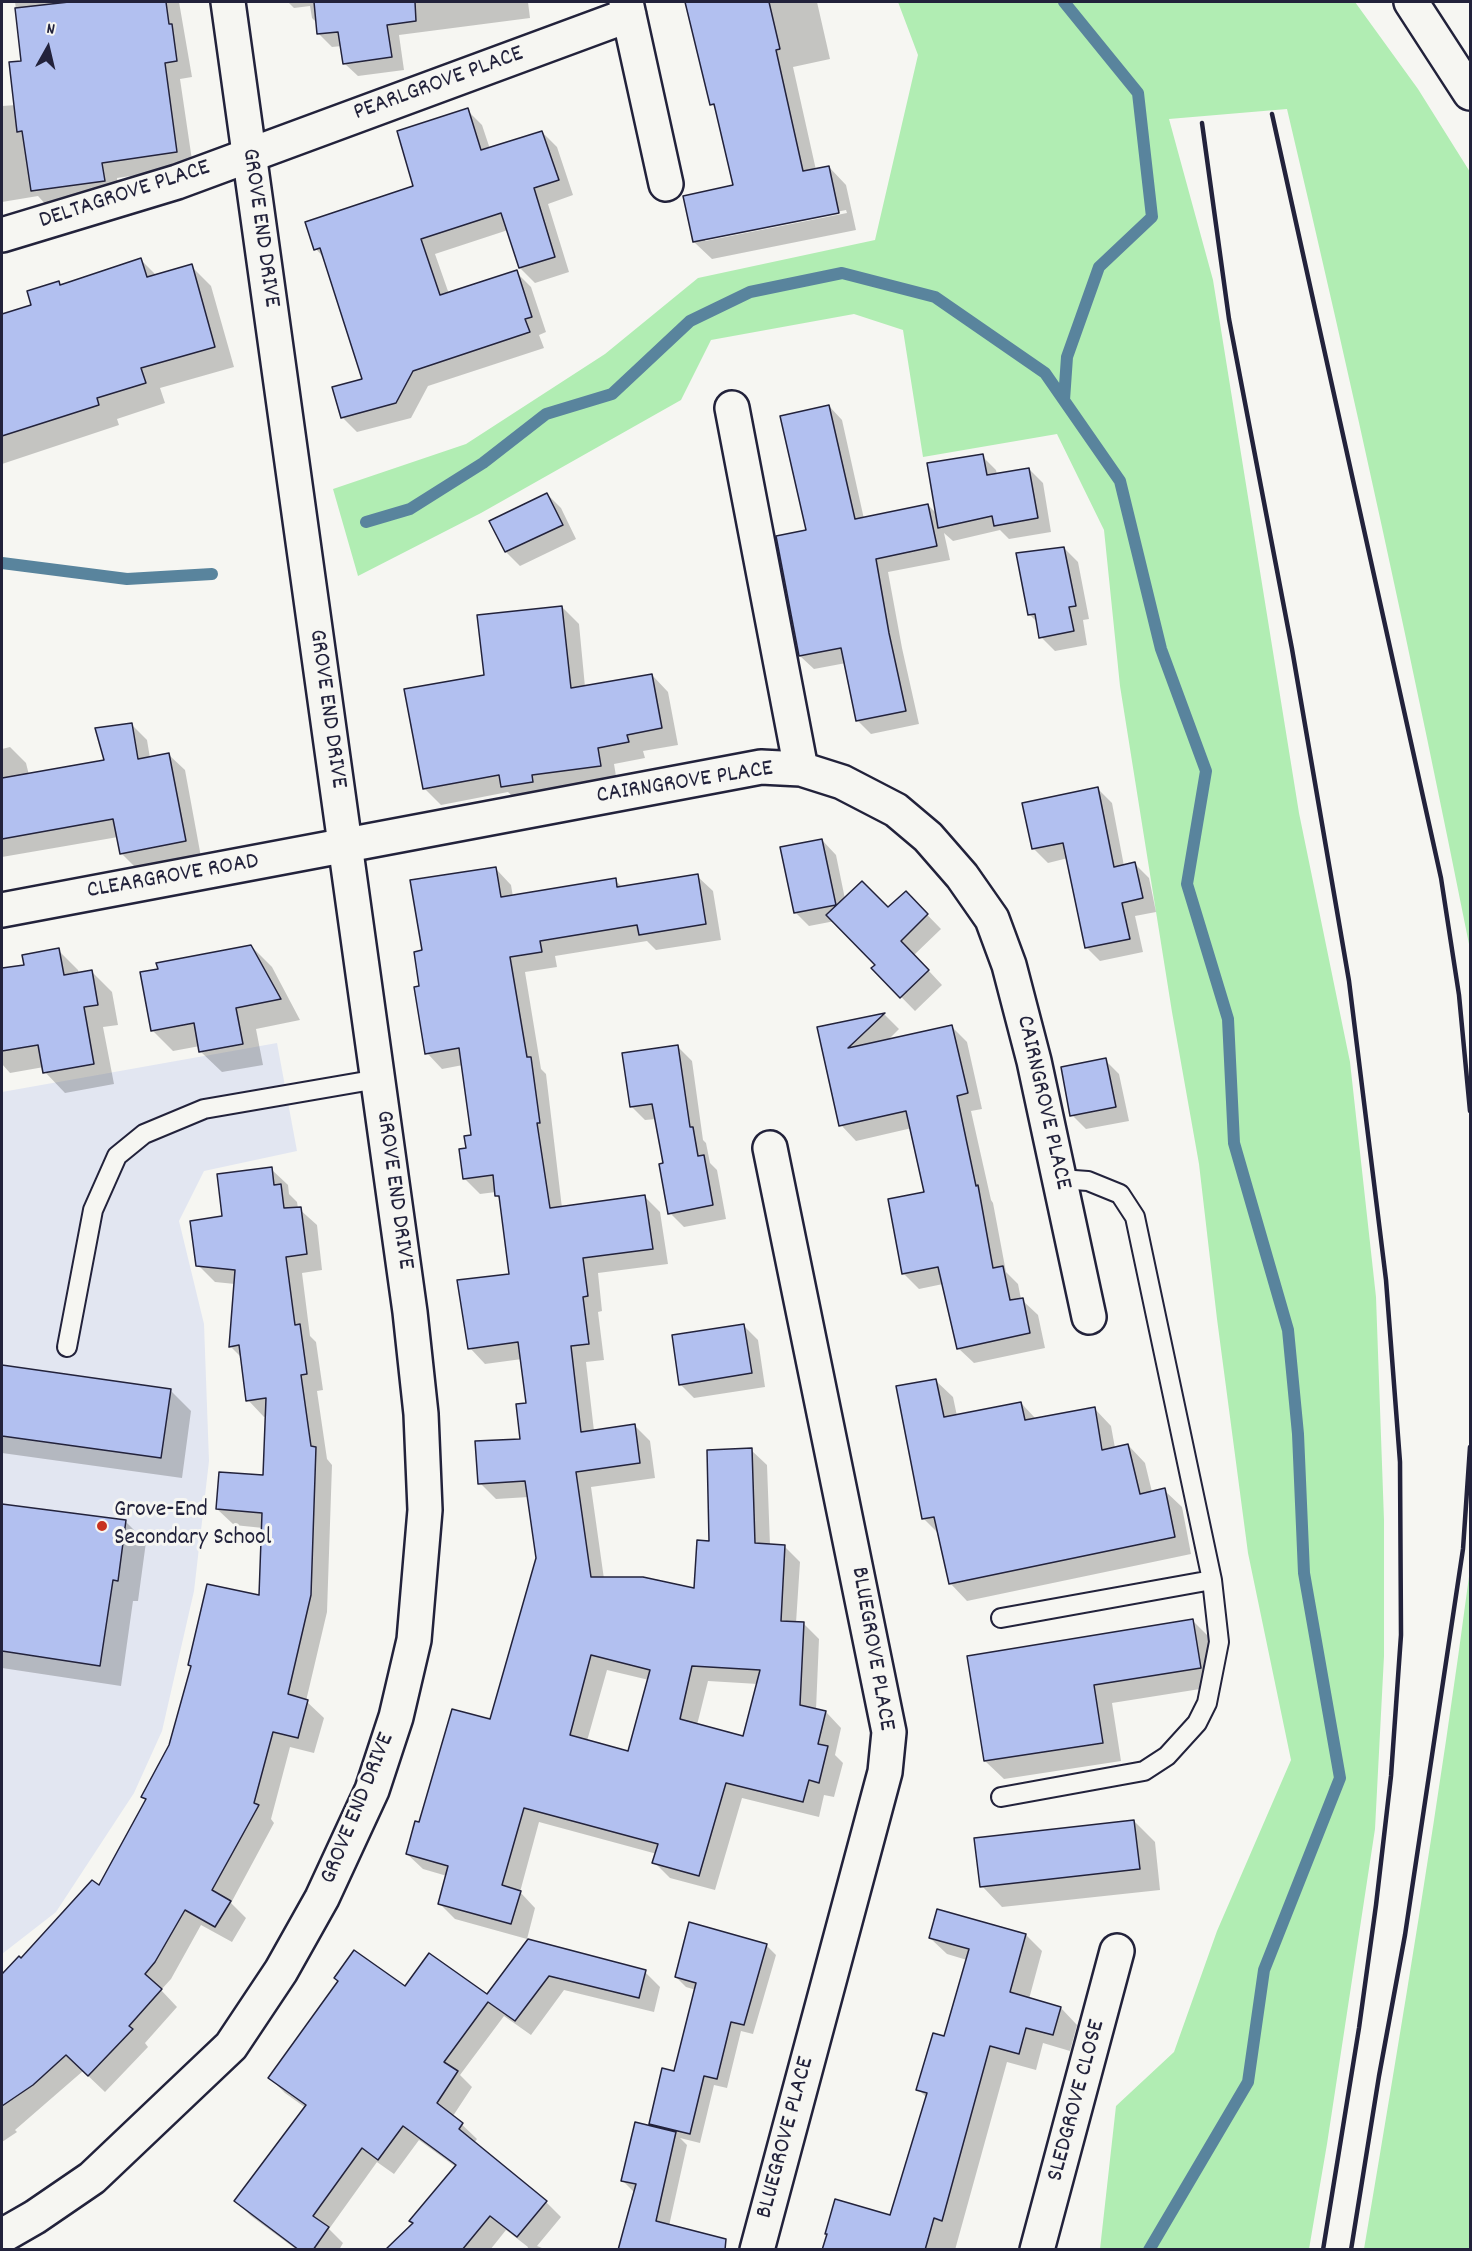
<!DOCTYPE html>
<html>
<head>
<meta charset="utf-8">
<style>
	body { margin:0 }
	#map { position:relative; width:1472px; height:2251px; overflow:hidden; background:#f6f6f2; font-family:Dekko,sans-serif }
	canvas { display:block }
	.frame { position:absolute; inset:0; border:3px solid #22223b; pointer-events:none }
	.north { position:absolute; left:18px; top:18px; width:60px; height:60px; -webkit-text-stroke:4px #f6f6f2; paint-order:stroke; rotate:8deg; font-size:16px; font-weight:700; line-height:24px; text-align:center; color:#22223b }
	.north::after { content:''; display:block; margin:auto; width:21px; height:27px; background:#22223b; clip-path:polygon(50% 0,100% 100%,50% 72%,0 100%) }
</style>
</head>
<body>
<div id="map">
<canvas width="1472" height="2251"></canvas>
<div class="frame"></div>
<div class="north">N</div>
</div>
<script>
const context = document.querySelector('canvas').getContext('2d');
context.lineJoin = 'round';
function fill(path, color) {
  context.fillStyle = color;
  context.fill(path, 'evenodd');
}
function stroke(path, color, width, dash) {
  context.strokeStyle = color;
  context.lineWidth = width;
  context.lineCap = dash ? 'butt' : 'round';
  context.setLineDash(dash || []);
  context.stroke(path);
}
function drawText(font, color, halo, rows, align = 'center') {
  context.font = font + ' Dekko,sans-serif';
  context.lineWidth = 6;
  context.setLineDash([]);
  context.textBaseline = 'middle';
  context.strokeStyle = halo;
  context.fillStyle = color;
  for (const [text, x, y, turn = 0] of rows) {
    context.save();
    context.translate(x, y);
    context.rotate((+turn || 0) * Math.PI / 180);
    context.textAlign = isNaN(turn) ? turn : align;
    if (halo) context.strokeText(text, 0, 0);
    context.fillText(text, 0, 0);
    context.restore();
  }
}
fill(new Path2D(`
	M277 1043 297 1151 204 1171 179 1221 204 1324 209 1461 194 1591 162 1731 134 1793 56 1912 2 1954V1092Z`), '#e2e6f1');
fill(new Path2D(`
	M898 2H1355L1418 89 1470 172V949C1414 668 1353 388 1287 109L1169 119 1213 280 1299 813 1350 1062 1376 1297 1384 1520V1656L1375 1829 1327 2144 1309 2249H1100L1116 2106 1174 2052 1217 1931 1291 1760 1248 1553 1217 1319 1199 1164 1172 1012 1120 686 1104 530 1057 434 923 457 903 330 854 314 711 340 681 400 481 513 358 576 333 489 466 444 605 354 698 278 875 240 918 55Z
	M1470 1569V2249H1364C1402 2023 1440 1797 1470 1569Z`), '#b1edb3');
fill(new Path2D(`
	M15 2H179L192 77 180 79 193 167 117 178 120 196 48 207 38 196 2 202V106L16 105 23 63Z
	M288 2H528L530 18 399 35 404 70 358 76 344 63 342 46 332 47 319 34 318 24 312 18 310 6 294 8Z
	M686 2H817L830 59 793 67 816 170 829 167 846 185 856 230 712 259 694 242 734 187 717 109 712 104ZM846 210 847 213 705 241V238Z
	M467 110 482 125 490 149 542 132 557 147 573 195 548 204 569 272 535 283 520 268 508 230 435 254 449 294 516 272 531 287 546 332 539 335 544 348 428 386 411 418 357 432 342 417 364 380 325 259 316 249 307 223 415 187Z
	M141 260 157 276 191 266 211 286 234 367 160 388 165 403 117 419 119 425 2 464V317L33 305 58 282 62 286Z
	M829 406 842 420 864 519 928 505 937 514 982 456 996 470 997 475 1029 469 1043 483 1051 532 1009 539 1000 530 953 541 944 533 950 560 888 572 902 648 919 724 871 734 858 721 846 663 814 669 800 656 807 531Z
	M547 494 561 508 576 539 520 566 506 552 491 522Z
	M1064 548 1078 562 1089 619 1083 620 1087 645 1055 651 1041 637 1038 623 1029 614Z
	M562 607 579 624 585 687 652 675 668 692 678 745 643 751 645 758 614 764 617 782 519 803 508 792 441 805 424 788 485 676Z
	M131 724 147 740 150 758 169 755 185 770 201 857 137 869 121 853 118 837 2 857V749L10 747 26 763 29 775 106 762Z
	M1098 789 1112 803 1124 866 1135 864 1149 878 1156 912 1135 916 1143 952 1100 961 1086 947 1068 858 1048 863 1034 849Z
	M822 840 836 855 845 899 888 909 906 893 941 929 914 955 942 985 915 1011 873 968 877 965 835 921 809 926 795 912Z
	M496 869 511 885 513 897 615 880 623 888 697 876 713 891 721 940 656 950 647 941 555 956 557 967 525 972 541 1069 546 1074 562 1208 645 1197 660 1212 668 1264 598 1273 602 1311 598 1312 604 1360 586 1362 594 1431 634 1425 650 1441 655 1478 591 1487 604 1579 696 1590 710 1542 751 1450 767 1465 770 1545 784 1546 800 1562 796 1623 804 1624 819 1639 816 1710 826 1712 841 1728 835 1755 843 1763 834 1797 824 1795 819 1817 742 1798 715 1890 670 1878 654 1862 657 1854 539 1822 520 1892 535 1908 527 1939 455 1919 440 1904 447 1876 423 1869 407 1854 420 1824 491 1721 538 1558 529 1497 496 1499 480 1483 522 1440 528 1404 522 1359 485 1364 470 1348 511 1275 501 1200 497 1196 496 1192 480 1194 464 1178 467 1149 473 1136 463 1065 442 1069 427 1053 421 988 424 952ZM607 1670 649 1680 629 1753 587 1741ZM708 1681 758 1684 744 1737 697 1725Z
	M251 946 272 967 300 1020 256 1029 263 1065 222 1072 201 1052 200 1046 173 1051 152 1030Z
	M58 950 78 970 79 974 92 972 112 992 118 1025 103 1027 114 1084 65 1093 45 1072 44 1067 10 1073 2 1064V970L25 966Z
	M885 1015 899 1029 887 1041 951 1026 967 1042 982 1109 971 1111 991 1200 993 1203 1006 1272 1018 1284 1021 1299 1038 1315 1045 1348 974 1363 958 1348 943 1284 919 1289 903 1273 926 1193 912 1128 856 1141 841 1125 819 1029Z
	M678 1047 692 1061 703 1140 706 1143 710 1163 717 1170 726 1219 684 1227 670 1213 665 1165 656 1119 645 1120 631 1106Z
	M1105 1060 1119 1074 1129 1121 1086 1129 1072 1115Z
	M271 1169 288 1185 289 1194 297 1202 298 1208 317 1225 322 1270 302 1273 310 1336 316 1342 323 1390 317 1391 327 1459 332 1465 327 1612 306 1701 324 1718 314 1753 290 1747 271 1819 274 1823 231 1903 246 1918 232 1942 201 1925 171 1979 161 1990 177 2007 145 2043 148 2047 105 2092 83 2071 15 2130 17 2132 2 2142V2038L14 2030 2 2018V1976L19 1958 21 1960 99 1888 147 1800 143 1796 170 1745 192 1667 190 1665 260 1597 263 1528 234 1525 217 1509 265 1477 267 1416 264 1417 248 1400 242 1358 230 1346 235 1284 215 1282 198 1265 224 1218Z
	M744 1326 758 1340 765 1387 694 1398 680 1384Z
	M2 1367 170 1390 191 1411 182 1478 2 1453Z
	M935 1380 953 1397 957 1416 1021 1403 1036 1419 1094 1408 1111 1426 1115 1448 1128 1445 1145 1463 1152 1492 1164 1490 1182 1507 1191 1554 967 1601 950 1583 940 1535 924 1519Z
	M2 1505 125 1521 146 1542 138 1601H133L121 1686 2 1668Z
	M1193 1621 1211 1639 1219 1686 1112 1703 1121 1761 1004 1779 985 1761 968 1657Z
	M1134 1821 1155 1842 1160 1890 1002 1907 982 1886Z
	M1026 1935 1042 1951 1029 1999 1061 2008 1077 2025 1070 2051 1043 2043 1036 2070 1007 2062 955 2250H824L891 2217 927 2098 918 2089 945 2037 967 1960 947 1954 930 1938Z
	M528 1941 645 1972 660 1987 654 2012 564 1990 531 2035 504 2016 460 2075 472 2087 453 2116 477 2139 474 2143 546 2202 561 2217 537 2246 547 2250H527L528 2247 506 2230 490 2250H387L415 2224 456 2167 419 2140 394 2174 377 2162 329 2229 343 2243 339 2250H297L251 2216 236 2201 306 2108 285 2093 270 2078 405 1988 487 1996Z
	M766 1945 776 1955 753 2034 741 2031 727 2088 714 2085 700 2143 680 2138 687 2145 669 2226 619 2250 635 2193 622 2180 655 2129 651 2124 675 2072 696 1990 686 1987 676 1977Z`), '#0003');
stroke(new Path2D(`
	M1064 2 1138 93 1152 217 1099 267 1067 357 1064 400
	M366 522 410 509 483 463 546 414 612 394 690 321 750 292 842 273 935 297 1045 373 1120 481 1161 649 1206 771 1187 884 1228 1019 1234 1143 1288 1330 1298 1434 1304 1573 1340 1778 1264 1970 1248 2082 1149 2250
	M2 563 127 579 212 574`), '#59849d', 12);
const building = new Path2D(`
	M69 2H166L169 24H172L177 61 165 63 177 152 102 163 105 181 31 191 22 131 17 132 9 62 21 61 15 8Z
	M314 2H415L416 21 387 25 392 57 343 64 338 32 317 34Z
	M685 2H769L780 49 776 50 803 171 829 166 839 213 693 242 683 196 733 185 714 104 710 105Z
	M468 108 481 150 542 131 559 180 534 188 555 257 519 268 501 213 421 239 440 295 517 270 532 317 525 319 530 332 413 371 396 403 341 418 332 387 362 379 320 248 314 250 305 222 413 186 397 131Z
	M141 258 147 277 192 264 215 347 141 368 146 383 97 398 99 405 2 436V314L31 305 27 291 59 281 60 285Z
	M829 405 855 519 928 504 937 546 876 559 889 633 906 711 856 721 841 648 799 656 776 536 806 530 780 416Z
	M983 454 987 475 1029 468 1038 518 994 526 992 516 938 528 927 463Z
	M547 493 563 525 505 552 489 521Z
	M1064 547 1076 606 1069 607 1074 631 1039 638 1035 614 1028 615 1016 553Z
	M562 606 571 688 652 674 662 728 627 735 629 742 598 748 601 766 532 775 533 782 501 787 499 775 423 789 404 689 484 675 477 615Z
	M132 723 138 759 169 753 186 841 120 854 113 819 2 839V778L104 760 95 728Z
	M1098 787 1114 867 1135 862 1143 898 1122 903 1130 939 1085 948 1063 843 1032 849 1022 803Z
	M822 839 836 905 794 913 780 847Z
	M496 867 501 897 616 878 617 887 698 874 706 924 639 935 637 925 540 941 542 952 510 957 527 1057H531L540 1123H537L550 1208 645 1195 653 1249 583 1258 588 1296 583 1297 589 1344 571 1346 581 1432 635 1424 640 1463 576 1472 591 1577H643L694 1588 697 1540 709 1541 707 1450 752 1448 755 1543 785 1545 781 1621 804 1622 800 1705 826 1711 818 1744 828 1746 819 1783 809 1780 803 1802 726 1783 699 1876 652 1863 658 1844 524 1808 502 1885 521 1891 511 1924 438 1904 448 1866 406 1854 415 1821 419 1822 452 1709 490 1719 536 1558 525 1481 478 1484 475 1441 520 1439 516 1404 526 1403 518 1342 468 1349 457 1280 509 1274 499 1196H495L493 1175 463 1179 459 1149 466 1148 464 1136 471 1135 459 1048 425 1054 414 987 419 986 414 952 422 950 410 880ZM591 1655 650 1670 628 1751 570 1735ZM692 1666 760 1670 743 1736 680 1719Z
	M862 881 888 907 906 891 928 914 901 941 929 970 900 998 871 968 875 965 826 915Z
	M251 945 281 999 236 1008 243 1044 199 1052 194 1023 151 1031 140 972 158 969 156 963Z
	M59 948 64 975 92 970 98 1005 84 1007 94 1064 43 1073 38 1045 2 1051V968L24 965 22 955Z
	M885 1013 848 1048 952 1025 968 1093 957 1096 976 1186 978 1185 993 1268 1003 1266 1010 1300 1023 1298 1030 1333 957 1349 938 1267 902 1274 888 1199 924 1192 906 1111 839 1126 817 1027Z
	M678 1045 690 1127H693L698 1156 704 1155 713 1205 668 1214 659 1164 663 1163 652 1104 630 1107 622 1053Z
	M1106 1058 1116 1107 1070 1116 1061 1067Z
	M272 1167 274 1185 281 1184 284 1208 301 1207 307 1254 286 1257 295 1325 300 1324 307 1374 301 1375 311 1446 316 1447 311 1595 288 1694 308 1700 298 1738 273 1732 254 1803 259 1805 212 1890 231 1901 215 1927 185 1910 155 1962 145 1974 162 1989 129 2026 133 2029 88 2076 66 2055 33 2085 2 2106V1974L19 1956 21 1958 92 1880 99 1885 146 1799 141 1797 169 1745 191 1666 188 1665 207 1584 259 1595 262 1513 216 1509 219 1472 263 1475 266 1398 246 1401 239 1345 229 1347 235 1270 196 1266 190 1221 222 1216 217 1174Z
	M744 1324 752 1373 679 1385 672 1335Z
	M2 1365 171 1389 161 1458 2 1436Z
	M936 1379 944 1417 1021 1402 1025 1420 1095 1407 1102 1450 1128 1444 1140 1494 1165 1488 1175 1537 949 1584 934 1517 922 1519 896 1386Z
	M2 1504 126 1520 118 1581 113 1580 100 1666 2 1651Z
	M1193 1619 1201 1668 1094 1685 1103 1743 984 1761 967 1656Z
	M1134 1820 1140 1869 980 1887 974 1838Z
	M937 1909 1026 1934 1010 1992 1061 2007 1053 2035 1026 2028 1019 2054 990 2046 942 2221 934 2218 925 2250H822L827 2234H825L835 2199 890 2215 927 2093 916 2090 933 2033 944 2036 969 1949 929 1938Z
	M689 1922 767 1944 744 2025 731 2022 717 2079 704 2076 690 2134 649 2124 662 2068 674 2071 696 1983 675 1977Z
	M528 1939 646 1970 639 1998 549 1976 515 2021 488 2002 444 2062 458 2071 437 2103 463 2123 459 2129 547 2201 517 2237 490 2216 462 2250H385L413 2223 409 2221 456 2165 403 2126 378 2160 362 2148 313 2216 329 2227 313 2250H299L234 2201 306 2105 268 2078 338 1981 334 1978 354 1950 405 1986 429 1953 487 1994Z
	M635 2122 676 2132 656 2221 726 2239 725 2250H618L636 2184 621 2181Z`);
fill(building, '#b2c0f0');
stroke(building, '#22223b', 1.5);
const lane = new Path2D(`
	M67 1347 93 1210 117 1156 144 1134 204 1109 378 1079
	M1001 1618 1212 1580
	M1001 1797 1144 1771 1167 1756 1197 1723 1207 1703 1219 1642 1212 1580 1135 1217 1120 1194 1088 1181 1060 1179`);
const street = new Path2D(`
	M626 2 666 184
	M2 235 177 182 629 15
	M732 408 801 769
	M2 910 761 767 801 769 842 782 896 810 928 837 962 876 992 919 1009 965 1034 1061 1089 1317
	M757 2250 885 1772 889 1732 770 1148
	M1037 2250 1117 1951`);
const secondary = new Path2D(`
	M1411 2 1470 93
	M2 2236 35 2217 92 2178 231 2046 281 1971 322 1898 372 1790 396 1717 414 1640 425 1510 421 1414 410 1312 228 2`);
stroke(lane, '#22223b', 22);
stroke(street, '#22223b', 38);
stroke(secondary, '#22223b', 38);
stroke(lane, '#f6f6f2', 18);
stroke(street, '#f6f6f2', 33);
stroke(secondary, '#f6f6f2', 33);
stroke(new Path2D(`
	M1272 114 1441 878 1459 995 1470 1111
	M1202 123 1229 319 1292 649 1349 981 1386 1280 1400 1462 1401 1635 1391 1776 1376 1905 1359 2028 1323 2250
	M1351 2250 1379 2076 1405 1935 1463 1549 1470 1447`), '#22223b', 4.5);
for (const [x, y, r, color] of [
	[102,1526,6,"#c8321e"]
]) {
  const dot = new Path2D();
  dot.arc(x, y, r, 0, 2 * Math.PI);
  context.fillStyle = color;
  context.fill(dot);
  stroke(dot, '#f6f6f2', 2);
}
drawText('24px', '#22223b', '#f6f6f2', [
	["PEARLGROVE PLACE",439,85,-20],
	["DELTAGROVE PLACE",125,196,-18],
	["GROVE END DRIVE",259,228,82],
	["GROVE END DRIVE",326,709,82],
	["CAIRNGROVE PLACE",685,784,-9],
	["CLEARGROVE ROAD",173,878,-10],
	["CAIRNGROVE PLACE",1042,1103,77],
	["GROVE END DRIVE",393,1190,82],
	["BLUEGROVE PLACE",871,1649,80],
	["GROVE END DRIVE",359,1809,-68],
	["SLEDGROVE CLOSE",1078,2101,-75],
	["BLUEGROVE PLACE",787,2138,-75]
]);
drawText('24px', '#22223b', '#f6f6f2', [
	["Grove-End",114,1512],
	["Secondary School",114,1540]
], 'left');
</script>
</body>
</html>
